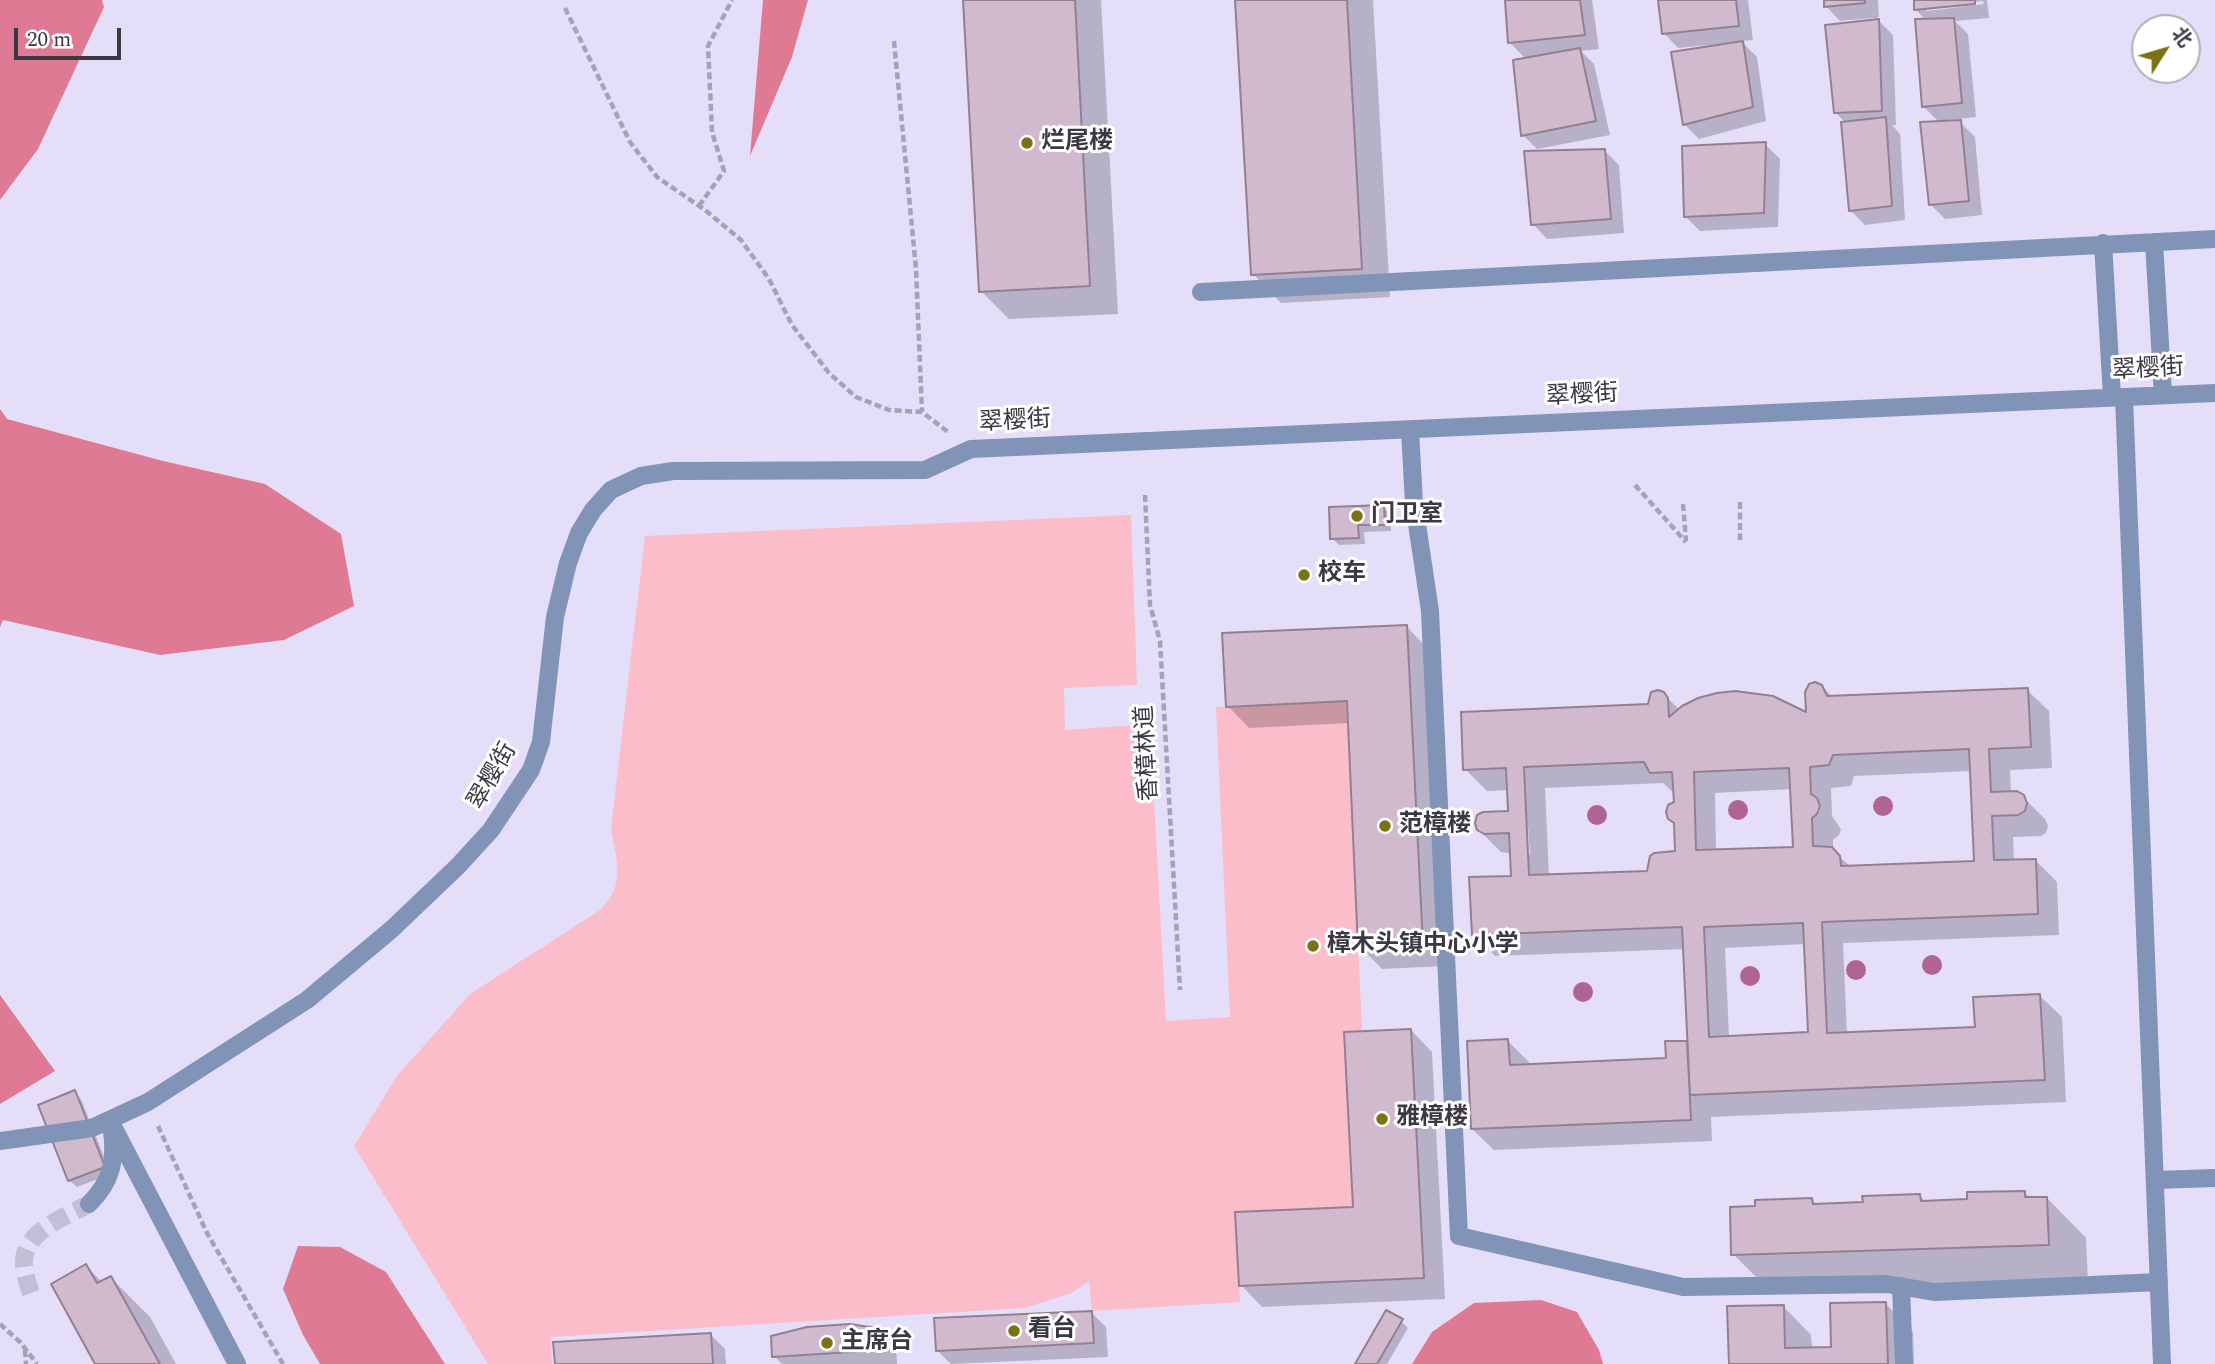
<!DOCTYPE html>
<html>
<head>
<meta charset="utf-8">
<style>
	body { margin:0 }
	#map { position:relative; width:2215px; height:1364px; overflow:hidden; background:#e5def9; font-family:Spectral,"Noto Sans SC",serif }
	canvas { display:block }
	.north { position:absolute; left:2131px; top:14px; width:70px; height:70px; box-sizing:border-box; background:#fff; border:2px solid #b1afb4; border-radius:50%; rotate:53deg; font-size:19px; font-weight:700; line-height:28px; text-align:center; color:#3b3843 }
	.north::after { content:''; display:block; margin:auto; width:24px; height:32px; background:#7a7215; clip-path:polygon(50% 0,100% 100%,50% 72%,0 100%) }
	.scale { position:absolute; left:14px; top:28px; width:107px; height:32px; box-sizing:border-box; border:4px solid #3b3843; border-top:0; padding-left:9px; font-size:21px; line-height:24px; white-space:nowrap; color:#3b3843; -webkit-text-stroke:5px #fff; paint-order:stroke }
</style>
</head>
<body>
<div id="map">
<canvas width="2215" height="1364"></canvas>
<div class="north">北</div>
<div class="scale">20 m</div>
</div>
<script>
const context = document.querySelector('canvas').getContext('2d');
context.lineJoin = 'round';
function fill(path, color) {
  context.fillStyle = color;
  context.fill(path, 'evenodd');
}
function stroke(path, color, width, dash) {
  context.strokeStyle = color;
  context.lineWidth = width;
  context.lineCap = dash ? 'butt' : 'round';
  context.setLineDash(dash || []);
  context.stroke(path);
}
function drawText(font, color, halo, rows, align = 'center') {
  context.font = font + ' Spectral,"Noto Sans SC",serif';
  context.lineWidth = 6;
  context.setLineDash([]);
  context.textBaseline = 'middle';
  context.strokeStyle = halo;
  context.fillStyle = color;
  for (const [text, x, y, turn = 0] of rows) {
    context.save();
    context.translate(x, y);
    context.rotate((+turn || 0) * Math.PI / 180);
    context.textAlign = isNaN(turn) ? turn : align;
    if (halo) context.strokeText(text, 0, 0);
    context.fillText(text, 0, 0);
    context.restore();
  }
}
fill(new Path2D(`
	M1131 515 1137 685 1064 688 1065 730 1136 725 1137 745 1151 744 1166 1021 1230 1017 1216 707 1347 701 1362 1031 1344 1032 1353 1207 1236 1212 1240 1302 1092 1311 1089 1281 1072 1293 1025 1308 551 1337 552 1364H488L354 1146 397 1076 470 994 600 910C627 884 616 861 611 828L645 536Z`), '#fbbdca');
fill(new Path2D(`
	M0 0H102L104 7 38 149 0 200Z
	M763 0H808L792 57 750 156Z
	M0 409 7 419 163 461 265 484 341 534 354 606 284 640 160 655 3 620 0 627Z
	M0 995 55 1071 0 1104Z
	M298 1246 340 1247 386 1272 445 1364H320L303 1335 283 1289Z
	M1541 1300 1577 1312 1599 1350 1603 1364H1412L1432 1332 1474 1303Z`), '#de7a94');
fill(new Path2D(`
	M965 0H1101L1118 314 1009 319 981 291Z
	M1237 0H1373L1390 297 1281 303 1253 274Z
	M1507 0H1592L1599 49 1581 51 1594 64 1610 135 1537 149 1523 135 1526 59 1510 43Z
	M1660 0H1748L1753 40 1741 41 1757 57 1766 121 1699 139 1684 124 1708 45 1678 48 1664 33Z
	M1825 0H1878L1879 17 1876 18 1893 35 1896 125H1892L1900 134 1905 220 1865 225 1851 211 1846 123 1835 112 1874 18 1840 21 1826 6Z
	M1916 0H1987L1989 18 1955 21 1968 34 1976 117 1950 120V123L1960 122 1975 137 1982 215 1945 219 1930 204 1940 123 1923 106 1927 21 1916 10ZM1983 1 1984 4 1927 11V7Z
	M1765 144 1780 159 1778 227 1700 231 1686 217Z
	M1605 151 1619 165 1624 233 1547 239 1533 224Z
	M1383 507 1390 514 1391 531 1364 532 1365 544 1339 545 1332 538Z
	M1407 627 1428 649 1444 966 1382 969 1360 947 1350 723 1249 728 1228 706Z
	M1822 686 1833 698 2027 690 2049 711 2052 768 2010 770 2011 793 2023 797 2045 819 2048 826 2046 833 2041 836 2013 837 2014 861 2035 860 2057 882 2059 935 1843 943 1847 1034 1977 1029 2040 996 2062 1017 2066 1102 1711 1117 1712 1141 1494 1150 1472 1129 1508 1041 1529 1062 1530 1065 1668 1059 1667 1043 1689 1042 1685 949 1495 956 1474 934 1513 878 1512 854 1501 852 1479 830 1510 813 1509 790 1487 791 1465 769 1649 706 1663 694 1680 710 1808 715ZM1972 771 1976 862 1851 867 1833 851V840L1839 835 1841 829 1832 816 1831 788 1851 786 1854 776ZM1663 783 1675 794 1677 853 1648 873 1549 876 1545 788ZM1792 789 1794 848 1716 851 1715 793ZM1525 826H1528L1530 855 1526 852ZM1806 944 1810 1034 1729 1037 1725 948Z
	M1411 1030 1432 1052 1445 1299 1262 1307 1241 1285 1355 1209Z
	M74 1092 81 1099 111 1174 77 1187 70 1181 40 1106Z
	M2024 1192 2031 1199 2047 1198 2086 1238 2088 1283 1772 1293 1733 1254 1757 1208 1811 1200 1818 1206 1864 1204 1920 1196 1926 1202 1969 1201Z
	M86 1266 102 1282 111 1278 150 1317 176 1364H97Z
	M1885 1303 1913 1332 1914 1364H1731L1783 1306 1811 1335 1812 1349 1833 1348Z
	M1091 1312 1106 1327 1108 1357 951 1364 937 1350Z
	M1401 1321 1408 1328 1387 1364H1357Z
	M881 1331 896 1346 897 1364H782L774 1356Z
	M711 1335 725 1349 726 1364H556Z`), '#0003');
const building = new Path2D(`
	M963 0H1075L1090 286 979 292Z
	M1235 0H1347L1362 269 1251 275Z
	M1505 0H1580L1585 35 1508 43Z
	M1658 0H1736L1739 26 1662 34Z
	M1824 0H1865V3L1824 7Z
	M1914 0H1975V4L1914 10Z
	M1954 18 1962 103 1922 107 1915 19Z
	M1879 19 1882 111 1834 113 1825 25Z
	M1743 41 1753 107 1683 125 1671 52Z
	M1580 48 1596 121 1521 136 1513 60Z
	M1886 117 1892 206 1849 211 1841 122Z
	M1961 120 1969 201 1929 205 1920 122Z
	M1766 142 1764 213 1684 217 1682 146Z
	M1605 149 1611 219 1531 225 1524 151Z
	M1384 505 1385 525H1358L1359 538 1330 539 1329 507Z
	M1407 625 1423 945 1358 948 1347 701 1226 707 1222 633Z
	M1815 682 1822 685 1827 696 2028 688 2031 747 1989 749 1991 792 2017 791 2024 795 2027 803 2025 811 2018 815 1992 816 1994 860 2036 859 2038 914 1822 922 1827 1033 1975 1027 1973 997 2040 994 2045 1080 1690 1095 1682 927 1472 935 1469 877 1511 876 1509 833 1484 834 1477 830 1475 823 1477 815 1483 812 1508 811 1506 768 1463 770 1461 712 1648 704 1651 692 1658 690 1664 692 1668 698 1669 717 1682 706 1698 698 1717 693 1735 691 1773 696 1806 712 1805 692 1809 684ZM1969 749 1974 861 1841 866 1840 856 1832 847 1813 846 1812 818 1817 814 1820 806 1817 798 1811 794 1810 767 1829 765 1833 755ZM1644 762 1650 773 1672 772 1674 802 1668 805 1666 812 1668 819 1674 823 1675 851 1654 853 1650 856 1647 871 1529 875 1524 767ZM1789 768 1793 847 1696 850 1694 772ZM1803 923 1808 1032 1709 1037 1704 927Z
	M1411 1029 1424 1278 1239 1286 1235 1212 1353 1207 1344 1032Z
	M1508 1039 1510 1065 1666 1058 1665 1041H1687L1691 1120 1471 1129 1467 1041Z
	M75 1090 105 1167 68 1181 38 1105Z
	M2025 1191V1197H2047L2049 1245 1731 1255 1730 1207 1755 1206V1200L1812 1198 1813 1204 1863 1202 1862 1196 1920 1194 1921 1201 1967 1199V1192Z
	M86 1264 97 1283 111 1276 160 1364H95L51 1284Z
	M1886 1302 1888 1364H1729L1727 1306 1784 1305 1785 1348 1831 1347 1830 1303Z
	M1386 1310 1403 1319 1377 1364H1355Z
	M1092 1311 1094 1343 936 1351 934 1318Z
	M850 1324 882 1329 884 1350 772 1357 771 1336 807 1327Z
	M711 1333 713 1364H555L553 1342Z`);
fill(building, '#d2bace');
stroke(building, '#947f91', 2);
stroke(new Path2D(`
	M31 1293C28 1285 25 1275 24 1266 21 1232 65 1217 89 1204`), '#c3bdd5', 18, [18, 9]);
stroke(new Path2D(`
	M565 8 630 142 657 177 705 210 741 240 769 279 792 325 829 373 856 397 889 410 922 412 948 432
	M894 41 916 269 922 412
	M699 206 724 171 712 132 708 46 732 0
	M1635 485 1686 542
	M1145 495 1150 605 1160 641 1180 990
	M1740 502V540
	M1683 504 1686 541
	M158 1126 207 1233 283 1364
	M0 1324 20 1342 37 1364
	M25 1350 26 1364`), '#a7a1b6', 4.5, [7, 3.5]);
stroke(new Path2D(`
	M2154 242 2163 395
	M2103 243 2112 397
	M1201 292 2215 239
	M2124 397 2162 1364
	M1410 430 1414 504 1430 611 1459 1236 1683 1287 1887 1284 1934 1292 2159 1282
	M110 1121 237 1364
	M0 1141 92 1128 148 1102 307 1000 392 929 458 866 491 830 531 770 541 742 555 617 568 563 579 533 593 510 611 490 641 476 673 471 925 470 971 449 2215 393
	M2155 1180 2215 1178
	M89 1204C111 1182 116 1162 112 1131
	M1901 1286 1904 1364`), '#8193b7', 18);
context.fillStyle = '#af6491';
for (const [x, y] of [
	[1883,806],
	[1738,810],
	[1597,815],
	[1932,965],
	[1856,970],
	[1750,976],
	[1583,992]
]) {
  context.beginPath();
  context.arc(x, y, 10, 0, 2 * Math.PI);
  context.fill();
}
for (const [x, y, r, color] of [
	[1027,143,7,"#7a7215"],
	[1357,516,7,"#7a7215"],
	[1304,575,7,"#7a7215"],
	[1385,826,7,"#7a7215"],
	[1313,946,7,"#7a7215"],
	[1382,1119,7,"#7a7215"],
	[1014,1331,7,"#7a7215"],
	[827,1343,7,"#7a7215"]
]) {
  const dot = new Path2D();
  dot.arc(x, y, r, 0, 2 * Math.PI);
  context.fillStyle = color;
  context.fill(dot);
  stroke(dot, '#fff', 2.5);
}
drawText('bold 24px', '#3b3843', '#fff', [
	["烂尾楼",1041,143],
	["门卫室",1371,516],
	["校车",1318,575],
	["范樟楼",1399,826],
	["樟木头镇中心小学",1327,946],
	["雅樟楼",1396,1119],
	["看台",1028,1331],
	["主席台",841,1343]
], 'left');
drawText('24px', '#3b3843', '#fff', [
	["翠樱街",2148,371,-3],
	["翠樱街",1582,397,-3],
	["翠樱街",1015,423,-3],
	["香樟林道",1149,753,-93],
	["翠樱街",494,777,-60]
]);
</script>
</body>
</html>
